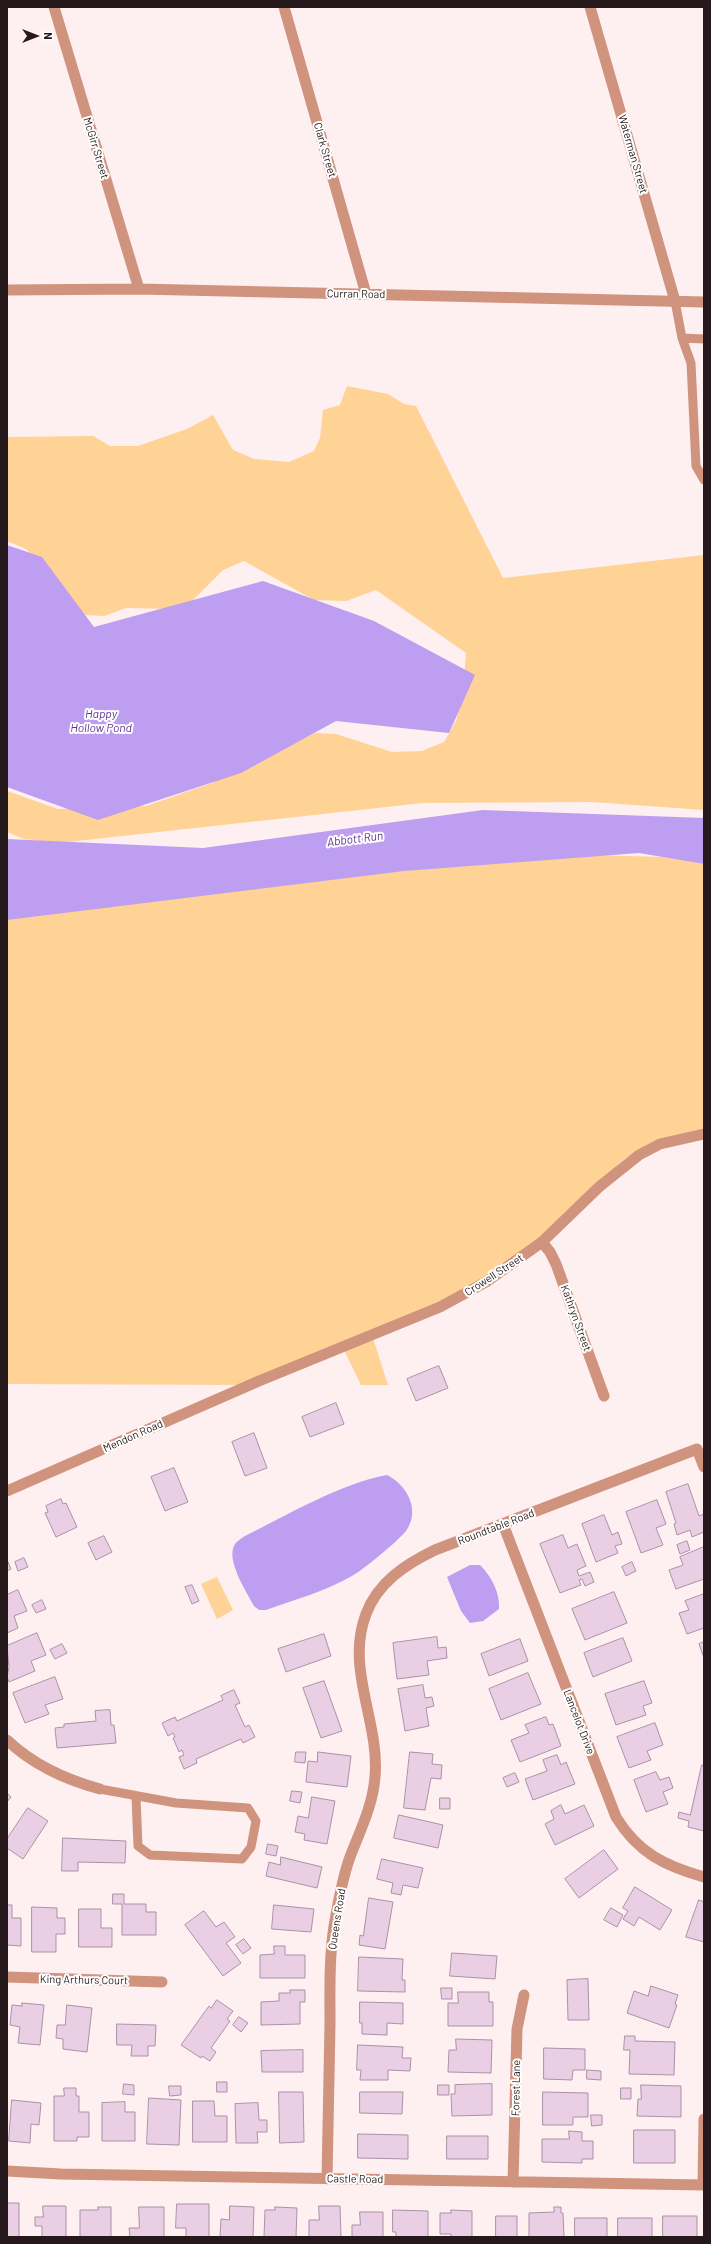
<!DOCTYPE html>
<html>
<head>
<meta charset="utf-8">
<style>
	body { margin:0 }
	#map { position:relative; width:711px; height:2244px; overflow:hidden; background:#feeff1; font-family:Barlow,sans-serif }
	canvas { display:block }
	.frame { position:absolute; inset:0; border:8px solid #26191b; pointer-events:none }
	.north { position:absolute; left:16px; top:16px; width:40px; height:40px; -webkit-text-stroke:3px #fff; paint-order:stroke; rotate:90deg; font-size:11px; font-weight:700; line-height:16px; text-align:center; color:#26191b }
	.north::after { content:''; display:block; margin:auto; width:14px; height:18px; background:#26191b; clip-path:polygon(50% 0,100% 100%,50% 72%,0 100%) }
</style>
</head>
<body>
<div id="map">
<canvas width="711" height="2244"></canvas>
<div class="frame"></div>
<div class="north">N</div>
</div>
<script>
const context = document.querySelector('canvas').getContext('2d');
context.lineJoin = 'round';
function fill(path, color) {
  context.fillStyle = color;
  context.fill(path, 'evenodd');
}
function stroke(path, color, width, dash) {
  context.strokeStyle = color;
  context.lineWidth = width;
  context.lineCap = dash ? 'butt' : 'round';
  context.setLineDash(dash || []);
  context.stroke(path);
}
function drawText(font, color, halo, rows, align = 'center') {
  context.font = font + ' Barlow,sans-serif';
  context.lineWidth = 4;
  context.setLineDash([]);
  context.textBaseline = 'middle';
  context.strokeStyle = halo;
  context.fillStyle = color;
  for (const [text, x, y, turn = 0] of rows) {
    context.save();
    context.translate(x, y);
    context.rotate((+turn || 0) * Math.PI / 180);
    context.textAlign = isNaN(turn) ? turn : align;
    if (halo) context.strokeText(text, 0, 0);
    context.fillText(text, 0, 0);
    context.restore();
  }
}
fill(new Path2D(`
	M347 386 388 394 404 404 416 406 503 578 704 555V810L592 802 423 803 58 843 24 839 7 832V791L58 809 146 806 212 783 315 733 336 734 392 752 422 751 444 742 456 721 463 692 466 653 376 590 346 601 314 600 244 561 223 570 192 601 171 609 126 608 104 616 85 615 64 601 41 563 26 549 7 541V437L93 436 110 446H138L187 429 213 415 233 450 254 459 289 462 314 451 320 438 323 410 340 405Z
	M529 853 662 857 704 864V1134L638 1151 624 1159 541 1239 470 1291 373 1338 388 1385H361L343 1348 249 1385 7 1384V910Z
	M217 1577 233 1610 217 1619 201 1584Z`), '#ffd296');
fill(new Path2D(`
	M7 545 42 557 94 627 263 581 374 621 475 675 449 733 336 721 241 773 98 820 7 787Z
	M483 810 704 818V864L639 853 404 871 7 920V839L203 848Z
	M387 1475C407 1485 421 1510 406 1531 398 1541 363 1570 352 1576 326 1591 294 1600 266 1610H259L254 1606C246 1591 225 1559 235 1544 237 1541 242 1538 245 1536 287 1515 342 1483 387 1475Z
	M470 1565H480C492 1577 500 1593 499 1609L483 1621 470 1623 461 1611 447 1577Z`), '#bd9ef0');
const building = new Path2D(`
	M439 1366 448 1388 416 1401 407 1379Z
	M336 1403 344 1424 310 1437 302 1417Z
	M254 1433 267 1468 245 1476 232 1442Z
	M174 1468 188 1502 165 1511 151 1477Z
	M688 1484 699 1516 704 1514V1532L692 1537 690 1530 677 1535 674 1524 676 1523 666 1492Z
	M61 1499 63 1504 66 1503 77 1527 56 1537 45 1513 48 1512 46 1506Z
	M657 1500 666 1524 656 1528 663 1545 641 1553 626 1512Z
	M604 1515 612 1535 618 1532 622 1544 615 1546 618 1553 596 1562 582 1524Z
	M563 1535 568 1548 577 1544 586 1566 577 1570 579 1576 590 1572 594 1582 585 1586 582 1579 579 1580 581 1585 560 1593 540 1544Z
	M104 1536 112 1552 96 1560 88 1543Z
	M687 1541 690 1550 680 1554 677 1545Z
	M704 1547V1579L676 1589 669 1570 683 1565 680 1557Z
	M24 1558 28 1567 18 1571 15 1562Z
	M7 1560 11 1569 7 1571Z
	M632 1562 636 1571 626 1576 622 1567Z
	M192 1585 199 1601 192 1604 185 1587Z
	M18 1590 27 1611 14 1616 18 1628 7 1633V1595Z
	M614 1592 627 1623 585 1640 572 1609Z
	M704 1594V1628L687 1634 679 1613 689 1610 685 1601Z
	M42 1600 46 1609 36 1613 32 1605Z
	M37 1633 46 1655 31 1661 35 1671 9 1682 7 1677 9 1667 7 1646Z
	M324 1634 331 1656 286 1672 278 1649Z
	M437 1637 438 1648 446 1647 447 1658 427 1661 429 1675 397 1679 393 1643Z
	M623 1638 632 1661 593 1677 584 1653Z
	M520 1639 528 1661 489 1676 481 1654Z
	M704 1642V1658L699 1644Z
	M62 1644 67 1653 55 1659 50 1650Z
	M528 1673 541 1704 501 1720 489 1689Z
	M55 1677 63 1699 45 1705 49 1714 25 1723 13 1693Z
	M324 1681 342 1731 321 1738 303 1688Z
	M644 1681 652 1703 643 1706 646 1715 616 1725 605 1694Z
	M423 1685 425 1698 432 1697 434 1706 426 1708 429 1726 405 1731 398 1689Z
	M234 1690 240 1703 235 1705 245 1727 249 1725 255 1737 243 1743 241 1739 196 1759 197 1763 184 1769 179 1757 184 1755 182 1750 179 1752 173 1738 175 1737 173 1733 168 1736 162 1723 175 1717 177 1721 223 1700 221 1696Z
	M110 1710 111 1725H114L116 1743 57 1748 55 1728 64 1727V1724L96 1721 95 1711Z
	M546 1717 549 1725 553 1724 561 1746 520 1762 511 1740 529 1733 525 1725Z
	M655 1723 663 1745 647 1751 651 1760 629 1768 617 1737Z
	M296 1752H306L305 1763 295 1762Z
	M318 1752 351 1756 347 1787 306 1782 308 1761 317 1762Z
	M410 1752 433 1754 432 1764 442 1765 441 1779 431 1778 425 1810 404 1808Z
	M557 1755 561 1765 566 1762 575 1784 533 1800 525 1779 547 1771 543 1760Z
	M702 1765H704V1831L688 1827 689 1821 678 1818 679 1812 690 1815Z
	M656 1772 660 1780 669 1777 673 1788 663 1792 668 1804 646 1812 634 1780Z
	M515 1773 519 1782 507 1787 503 1778Z
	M292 1791 302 1792 300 1803 290 1801Z
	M7 1793 11 1797 7 1802Z
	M312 1797 335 1801 327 1844 304 1840 305 1834 295 1832 298 1816 308 1818Z
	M440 1798H450V1809H440Z
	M561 1805 565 1814 584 1805 594 1826 555 1845 545 1824 554 1819 551 1811Z
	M28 1808 48 1821 23 1859 7 1848V1839Z
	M399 1815 443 1825 438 1848 394 1838Z
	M63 1838 126 1841 125 1863 78 1862V1871H62Z
	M268 1844 278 1846 276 1856 266 1854Z
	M604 1850 618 1869 579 1898 565 1879Z
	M281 1857 322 1867 317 1888 266 1876 269 1862 280 1865Z
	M382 1859 423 1868 418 1888 403 1885 401 1895 391 1893 393 1883 377 1879Z
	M635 1887 672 1910 660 1930 639 1917 634 1926 623 1919 628 1911 623 1908Z
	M113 1894H124V1904H146V1912H156V1935H122V1904H113Z
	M369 1898 393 1902 385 1949 359 1945 360 1935 363 1936Z
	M699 1900 704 1902V1942L686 1937Z
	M7 1905H12V1918H21V1946L7 1945Z
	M274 1905 314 1909 311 1932 272 1929Z
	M32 1907 57 1908V1918H65V1934H56V1952H32Z
	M611 1908 623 1915 617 1927 604 1920Z
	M79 1909H101V1928H112V1947H79Z
	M204 1911 216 1927 224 1922 235 1937 226 1943 241 1963 223 1976 185 1925Z
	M244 1939 251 1948 243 1954 236 1945Z
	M274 1946H285V1955H305V1978H260V1955L274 1954Z
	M452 1953 497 1956 495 1979 450 1976Z
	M359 1957 403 1959 402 1980H405V1992L358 1991Z
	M588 1979 589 2020H568L567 1980Z
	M651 1986 678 1995 675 2004 677 2005 669 2028 627 2013 634 1991 648 1996Z
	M441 1988H452V1999H442Z
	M290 1990H305V2002H300V2024L261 2025V2002L279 2001V1993H290Z
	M458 1992H489V2002H493V2026H448V2003H458Z
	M217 2000 233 2011 227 2019 230 2021 211 2048 216 2052 210 2061 202 2056 201 2058 181 2045 209 2006 211 2008Z
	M360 2002 403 2003V2024L387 2023V2035L362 2034V2023H360Z
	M22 2003 44 2005 40 2045 18 2043 20 2027 10 2025 12 2005 22 2006Z
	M67 2005 92 2008 87 2052 63 2049V2039L56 2038 57 2025H65Z
	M239 2017 248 2023 241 2032 233 2025Z
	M117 2024 156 2025 155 2046H148V2056H131L132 2045H117Z
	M625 2036H635V2041L675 2042 674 2075 629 2074 630 2050H624Z
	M456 2039 492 2040 491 2073 448 2072 449 2050H456Z
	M358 2045 403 2047 402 2058H411L410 2071 388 2070V2080H360L361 2070H357Z
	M544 2048 585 2049V2070H573L572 2080 544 2079Z
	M303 2050V2072H262L261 2051Z
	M587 2070 601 2071V2080L587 2079Z
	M217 2082H227V2092H217Z
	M124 2084 134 2085V2095L123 2094Z
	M492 2084V2115L452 2116 451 2094H455V2085Z
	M438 2085H449V2095H438Z
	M641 2085 681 2086V2117L637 2116 638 2099H641Z
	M169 2086H181V2095L170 2096Z
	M64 2088H76V2096H79V2112H89V2137H77V2141H54V2096H64Z
	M621 2088H631V2099H621Z
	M279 2092H303L304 2142 280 2143Z
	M360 2092H403L402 2114 360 2113Z
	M543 2092 588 2093V2117H573V2125H543Z
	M149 2098 181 2100 179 2145 147 2144Z
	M12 2100 41 2103 39 2125 31 2124 30 2143 9 2141Z
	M193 2101H214L215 2116H227V2142H193Z
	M125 2102V2112H135V2141H102V2103Z
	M258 2103 259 2120H267V2132H257L258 2143H236L235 2104Z
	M591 2115H602V2125L592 2126Z
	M634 2130H675V2163H634Z
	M569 2131 582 2132V2141H593V2159H582V2163L542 2162V2139H569Z
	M358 2134 408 2135V2159L358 2158Z
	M447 2136H488V2159H447Z
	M7 2203H19V2237H7Z
	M177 2204H209V2237H186V2228H176Z
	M43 2206H66V2237H42V2226H35V2217H43Z
	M230 2206 254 2207 253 2237H220L221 2219 229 2220Z
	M319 2206H340L341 2237H309V2220H319Z
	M98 2207H111V2237H80V2210H98Z
	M139 2207H164V2237H130L129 2228H139Z
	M275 2207 297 2208 296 2237H264L265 2210H275Z
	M554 2207H561V2213H563L564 2237H529V2213L554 2212Z
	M393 2210 428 2211V2237H396V2232H393Z
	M451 2210 472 2211V2237H451V2234H440V2213H451Z
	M360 2212H383V2237H352V2225H360Z
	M496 2216H517V2237H496Z
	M663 2216H697V2237H663Z
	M575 2218H607V2237H575Z
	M618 2218H652V2237H618Z`);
fill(building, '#eacee4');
stroke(building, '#ab91a6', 1);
stroke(new Path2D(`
	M675 301 682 338 691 363 696 466 704 480
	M682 338 704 339
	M100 1789 176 1803 248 1808 256 1821 251 1847 242 1859 150 1855 138 1846 136 1797`), '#d0937e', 9);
stroke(new Path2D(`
	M54 7 139 289
	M284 7 366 294
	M590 7 675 301
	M7 290 139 289 704 302
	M542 1242 550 1252 556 1264 604 1396
	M503 1524 616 1817C638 1853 665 1866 704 1877
	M7 1740C32 1764 67 1780 100 1789
	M7 1977 162 1982
	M7 2171 61 2174 704 2185
	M327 2179C328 2127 329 2075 330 2024 330 1991 329 1958 334 1926 338 1903 342 1879 350 1857 360 1831 373 1805 375 1777 380 1722 345 1669 366 1614 378 1582 406 1564 435 1550L697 1449 704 1467
	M513 2182 517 2029 524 1995
	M703 2185 704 2119`), '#d0937e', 11);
stroke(new Path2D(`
	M7 1491 259 1381 440 1307 486 1282 542 1242 599 1187 639 1155 660 1144 704 1134`), '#d0937e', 11);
drawText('11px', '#26191b', '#fff', [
	["McGirr Street",96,148,73],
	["Clark Street",325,150,74],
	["Waterman Street",633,154,74],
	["Curran Road",356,294,1],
	["Crowell Street",494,1275,-33],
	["Kathryn Street",576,1318,70],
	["Mendon Road",133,1436,-24],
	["Roundtable Road",496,1527,-21],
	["Lancelot Drive",579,1722,69],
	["Queens Road",337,1919,-81],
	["King Arthurs Court",84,1980,1],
	["Forest Lane",516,2088,-89],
	["Castle Road",355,2179,1]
]);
drawText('italic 12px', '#5f3593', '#fff', [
	["Happy",101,714],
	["Hollow Pond",101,728],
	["Abbott Run",355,839,-7]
]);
</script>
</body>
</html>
